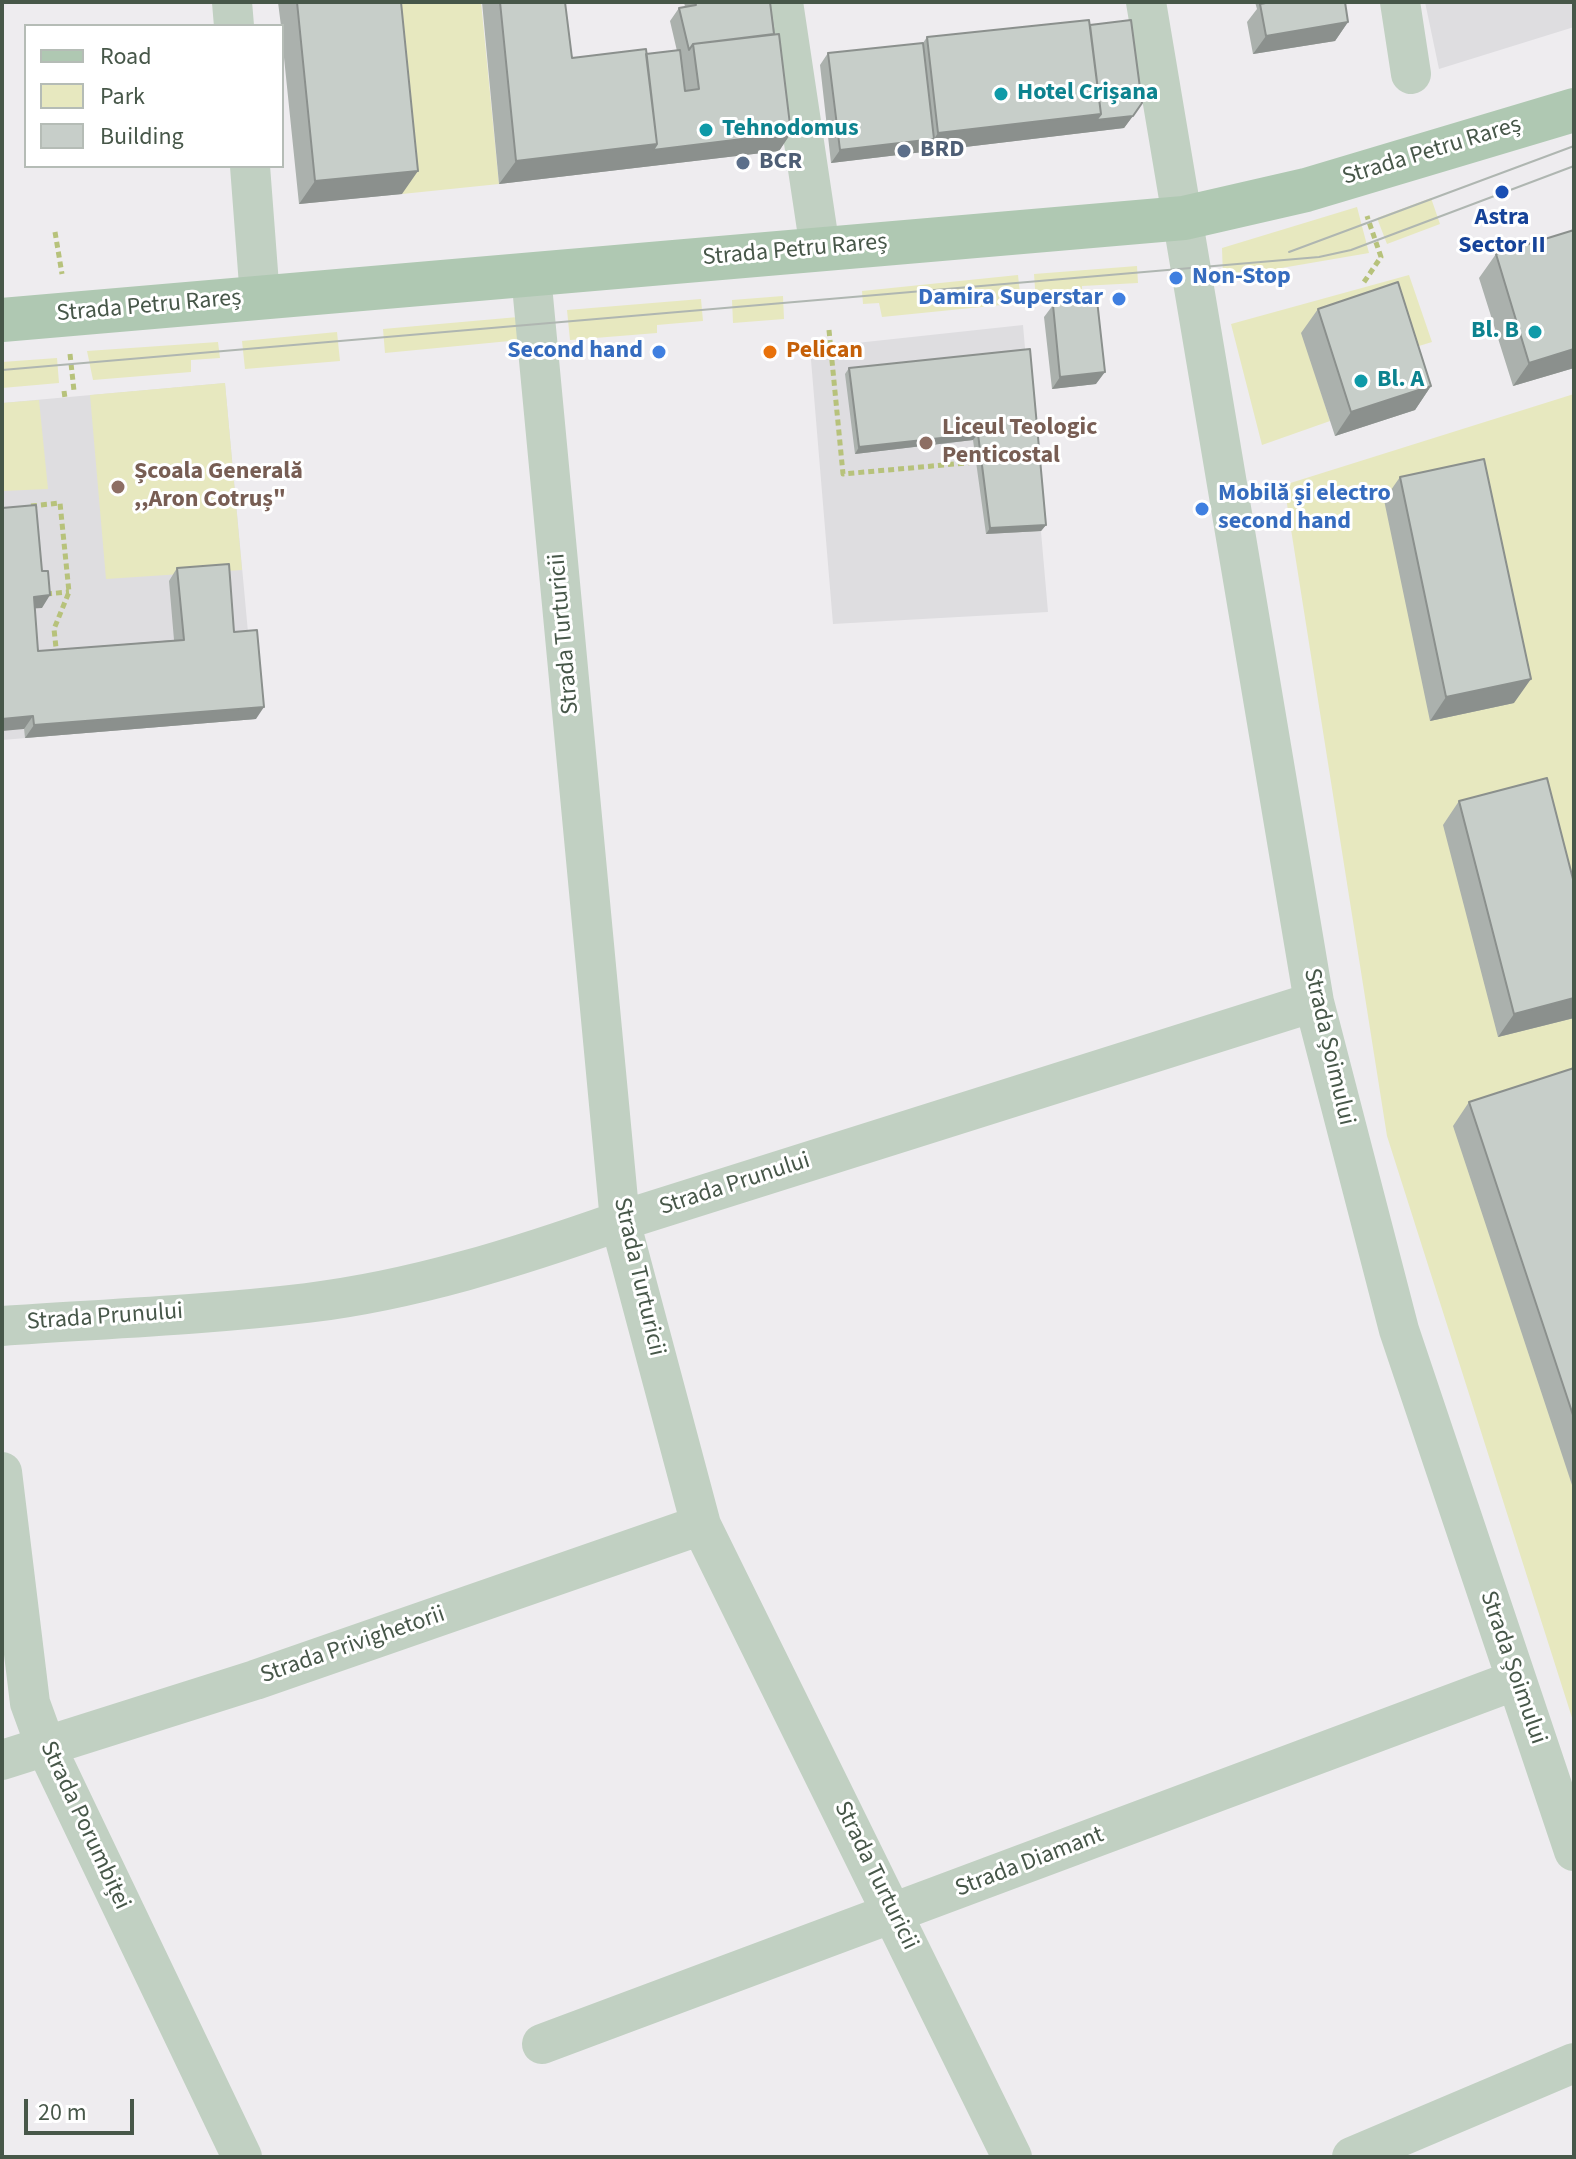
<!DOCTYPE html>
<html>
<head>
<meta charset="utf-8">
<style>
	body { margin:0 }
	#map { position:relative; width:1576px; height:2159px; overflow:hidden; background:#eeecef; font-family:"Source Sans 3",sans-serif }
	canvas { display:block }
	.frame { position:absolute; inset:0; border:4px solid #475749; pointer-events:none }
	.legend { position:absolute; left:24px; top:24px; width:260px; height:144px; box-sizing:border-box; background:#fff; border:2px solid #b5bcb6; margin:0; padding:10px 14px; list-style:none; font-size:24px; color:#475749 }
	.legend li { display:flex; align-items:center; gap:16px; height:40px }
	.legend b { width:40px; border:2px solid #b5bcb6 }
	.scale { position:absolute; left:24px; top:2099px; width:110px; height:36px; box-sizing:border-box; border:4px solid #475749; border-top:0; padding-left:10px; font-size:24px; line-height:28px; white-space:nowrap; color:#475749; -webkit-text-stroke:6px #fff; paint-order:stroke }
</style>
</head>
<body>
<div id="map">
<canvas width="1576" height="2159"></canvas>
<div class="frame"></div>
<ul class="legend">
<li><b style="height:10px;background:#afc8b2"></b>Road</li>
<li><b style="height:22px;background:#e7e8bf"></b>Park</li>
<li><b style="height:22px;background:#c7cec9"></b>Building</li>
</ul>
<div class="scale">20 m</div>
</div>
<script>
const context = document.querySelector('canvas').getContext('2d');
context.lineJoin = 'round';
function fill(path, color) {
  context.fillStyle = color;
  context.fill(path, 'evenodd');
}
function stroke(path, color, width, dash) {
  context.strokeStyle = color;
  context.lineWidth = width;
  context.lineCap = dash ? 'butt' : 'round';
  context.setLineDash(dash || []);
  context.stroke(path);
}
function drawText(font, color, halo, rows, align = 'center') {
  context.font = font + ' "Source Sans 3",sans-serif';
  context.lineWidth = 6;
  context.setLineDash([]);
  context.textBaseline = 'middle';
  context.strokeStyle = halo;
  context.fillStyle = color;
  for (const [text, x, y, turn = 0] of rows) {
    context.save();
    context.translate(x, y);
    context.rotate((+turn || 0) * Math.PI / 180);
    context.textAlign = isNaN(turn) ? turn : align;
    if (halo) context.strokeText(text, 0, 0);
    context.fillText(text, 0, 0);
    context.restore();
  }
}
fill(new Path2D(`
	M1425 2H1574V27L1439 69Z
	M1023 325 1048 612 833 624 810 348Z
	M225 383 256 719 2 740V403Z`), '#dedde0');
fill(new Path2D(`
	M382 2H481L499 184 402 194Z
	M1431 198 1440 224 1387 244 1377 218Z
	M1357 207 1369 253 1223 278 1222 248Z
	M1137 266 1138 283 1082 286V297L1036 302 1034 274Z
	M1018 275 1021 303 882 317 879 303 863 304 862 291Z
	M1409 275 1432 342 1396 353 1302 332 1330 421 1262 445 1231 324Z
	M783 296 784 319 733 323 732 300Z
	M701 299 703 321 657 325V333L570 340 567 310Z
	M518 317 520 340 385 353 383 329Z
	M337 332 340 361 245 369 242 341Z
	M218 342 220 358 191 360V372L93 380 87 351Z
	M57 358 59 383 2 388V362Z
	M225 383 242 570 106 579 90 395Z
	M1574 394V1724L1387 1136 1284 485Z
	M39 400 48 489 2 491V403Z`), '#e7e8bf');
stroke(new Path2D(`
	M55 232 62 274
	M1364 282 1381 257 1367 216
	M829 330 843 474 977 462
	M70 354 74 391
	M64 391 65 398
	M31 506 60 503 69 592 54 629 57 657
	M46 594 69 592`), '#b7c27b', 5, [6, 4]);
stroke(new Path2D(`
	M232 2 234 26
	M783 2 820 249
	M1146 2 1314 1002 1399 1330 1574 1851
	M1400 2 1411 74
	M250 166 260 298
	M531 275 620 1221 701 1525 1012 2157
	M2 1326C103 1319 206 1315 307 1303 414 1290 518 1257 620 1221L1314 1002
	M2 1472 30 1703 46 1747 242 2157
	M2 1760 255 1680 701 1525
	M542 2044 1516 1680
	M1352 2157 1574 2063`), '#c1d0c2', 40);
stroke(new Path2D(`
	M2 320 1184 218 1306 190 1574 110`), '#afc8b2', 44);
stroke(new Path2D(`
	M1289 252 1574 146
	M2 370 1319 257 1351 250 1574 166`), '#afb6b1', 2);
fill(new Path2D(`
	M278 2H401L402 194 299 204 282 38V26H281Z
	M482 2H565L572 58 646 54 677 51 670 21 679 8 685 7 684 2H770L791 133 779 151 499 184Z
	M1255 2H1345L1348 22 1335 41 1253 54 1247 22 1257 9Z
	M1090 25 1142 103 1124 128 831 163 820 65 828 53 923 43 927 37Z
	M1574 230V368L1513 386 1479 278 1496 254Z
	M1053 305 1096 384 1052 389 1044 317Z
	M1318 309 1431 386 1415 410 1335 436 1301 333Z
	M1030 349 1046 525 1041 531 986 534 973 440 855 454 845 374 849 368Z
	M1400 477 1514 703 1430 721 1384 500Z
	M2 508 42 608H35L38 651 174 640 169 581 177 568 234 632 256 719 25 738Z
	M1459 801 1574 883V1018L1498 1037 1443 825Z
	M1574 1068V1491L1453 1126 1469 1102Z`), '#abb1ad');
fill(new Path2D(`
	M1348 22 1335 41 1253 54 1266 36Z
	M1101 114 1133 116 1124 128 831 163 840 150 934 139 938 133Z
	M791 133 779 151 499 184 516 161 657 144Z
	M418 171 402 194 299 204 315 181Z
	M1574 349V368L1513 386 1529 363Z
	M1105 372 1096 384 1052 389 1060 377Z
	M1431 386 1415 410 1335 436 1351 412Z
	M978 434 973 440 855 454 859 447Z
	M1046 525 1041 531 986 534 990 528Z
	M50 595 42 608 25 609 34 597Z
	M1531 679 1514 703 1430 721 1446 697Z
	M264 707 256 719 25 738 34 725Z
	M33 716 24 729 2 731V719Z
	M1574 998V1018L1498 1037 1514 1014Z`), '#8b908d');
const building = new Path2D(`
	M297 2H401L418 171 315 181Z
	M500 2H565L572 58 646 49 657 144 516 161Z
	M695 2H770L774 34 693 44 689 50 679 8 696 5Z
	M1271 2H1345L1348 22 1266 36 1260 4Z
	M1089 20 1101 114 938 133 927 37Z
	M1131 20 1142 103 1133 116 1096 120 1101 114 1090 25Z
	M779 34 791 133 653 150 657 144 646 54 680 50 685 91 699 89 693 44Z
	M923 43 934 139 840 150 828 53Z
	M1574 230V349L1529 363 1496 254Z
	M1398 282 1431 386 1351 412 1318 309Z
	M1097 300 1105 372 1060 377 1053 305Z
	M1030 349 1046 525 990 528 978 434 859 447 849 368Z
	M1484 459 1531 679 1446 697 1400 477Z
	M36 505 42 571H48L50 595 34 597 38 651 184 640 177 568 229 564 234 632 257 630 264 707 34 725 33 716 2 719V508Z
	M1547 778 1574 883V998L1514 1014 1459 801Z
	M1574 1068V1418L1469 1102Z`);
fill(building, '#c7cec9');
stroke(building, '#8b908d', 2);
for (const [x, y, r, color] of [
	[1001,94,8,"#0f9aa8"],
	[706,130,8,"#0f9aa8"],
	[904,151,8,"#5c6f8a"],
	[743,163,8,"#5c6f8a"],
	[1502,192,8,"#1a4fb4"],
	[1176,278,8,"#3f7fe0"],
	[1119,299,8,"#3f7fe0"],
	[1535,332,8,"#0f9aa8"],
	[659,352,8,"#3f7fe0"],
	[770,352,8,"#e8710a"],
	[1361,381,8,"#0f9aa8"],
	[926,443,8,"#8d6e63"],
	[118,487,8,"#8d6e63"],
	[1202,509,8,"#3f7fe0"]
]) {
  const dot = new Path2D();
  dot.arc(x, y, r, 0, 2 * Math.PI);
  context.fillStyle = color;
  context.fill(dot);
  stroke(dot, '#fff', 3);
}
drawText('bold 24px', '#0d838f', '#fff', [
	["Hotel Crișana",1017,94],
	["Tehnodomus",722,130],
	["Bl. B",1519,332,"right"],
	["Bl. A",1377,381]
], 'left');
drawText('bold 24px', '#4e5e75', '#fff', [
	["BRD",920,151],
	["BCR",759,163]
], 'left');
drawText('24px', '#475749', '#fff', [
	["Strada Petru Rareș",1432,152,-17],
	["Strada Petru Rareș",795,251,-5],
	["Strada Petru Rareș",149,307,-5],
	["Strada Turturicii",565,634,-95],
	["Strada Șoimului",1328,1047,77],
	["Strada Prunului",735,1185,-18],
	["Strada Turturicii",638,1277,77],
	["Strada Prunului",105,1318,-4],
	["Strada Privighetorii",353,1646,-19],
	["Strada Șoimului",1512,1668,71],
	["Strada Porumbiței",84,1826,65],
	["Strada Diamant",1030,1863,-21],
	["Strada Turturicii",875,1876,64]
]);
drawText('bold 24px', '#164399', '#fff', [
	["Astra",1502,219],
	["Sector II",1502,247]
]);
drawText('bold 24px', '#366cbe', '#fff', [
	["Non-Stop",1192,278],
	["Damira Superstar",1103,299,"right"],
	["Second hand",643,352,"right"],
	["Mobilă și electro",1218,495],
	["second hand",1218,523]
], 'left');
drawText('bold 24px', '#c56008', '#fff', [
	["Pelican",786,352]
], 'left');
drawText('bold 24px', '#785e54', '#fff', [
	["Liceul Teologic",942,429],
	["Penticostal",942,457],
	["Școala Generală",134,473],
	[",,Aron Cotruș\"",134,501]
], 'left');
</script>
</body>
</html>
